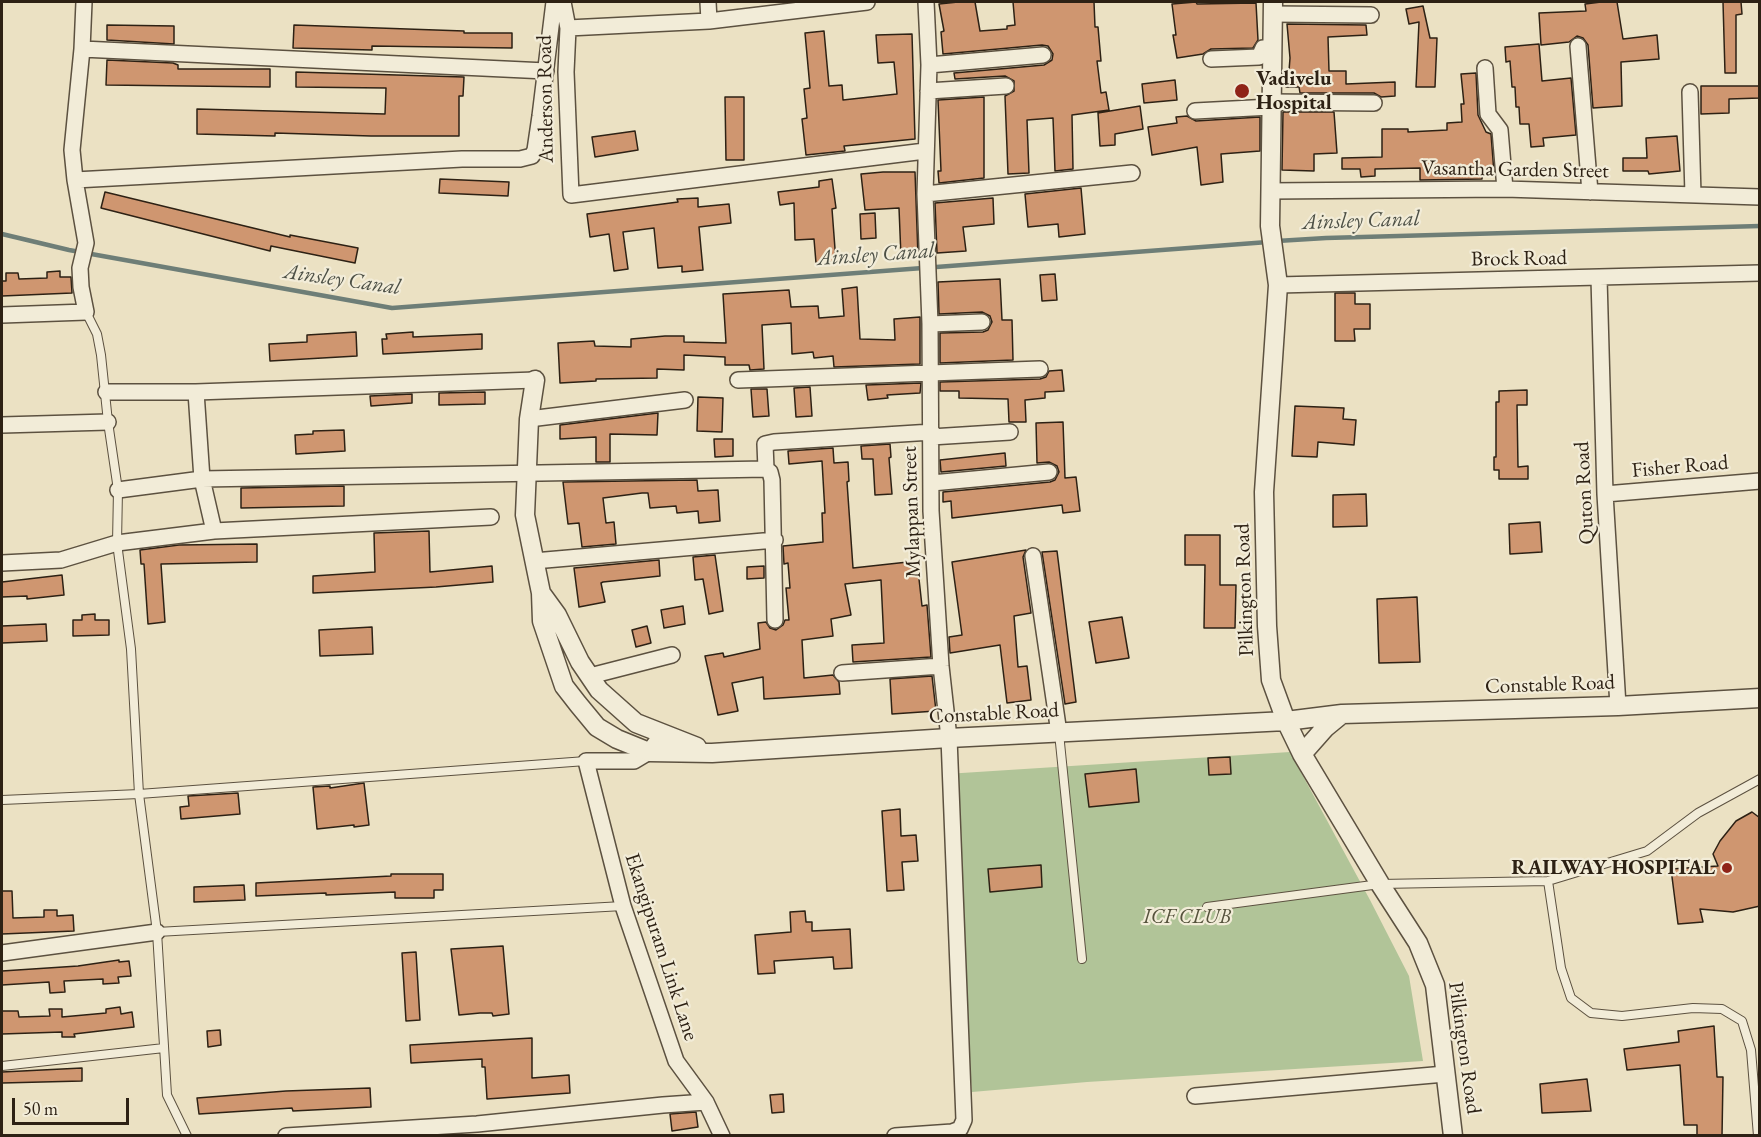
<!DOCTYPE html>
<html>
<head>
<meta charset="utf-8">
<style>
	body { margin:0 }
	#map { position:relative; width:1761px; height:1137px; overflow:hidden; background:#ebe1c3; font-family:"EB Garamond",serif }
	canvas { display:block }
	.frame { position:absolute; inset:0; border:3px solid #2d2114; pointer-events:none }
	.scale { position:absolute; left:12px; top:1098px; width:117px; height:27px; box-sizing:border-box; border:3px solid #2d2114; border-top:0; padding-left:8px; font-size:18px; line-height:21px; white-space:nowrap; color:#2d2114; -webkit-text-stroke:4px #f2ecd8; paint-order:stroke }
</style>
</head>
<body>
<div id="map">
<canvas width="1761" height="1137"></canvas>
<div class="frame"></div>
<div class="scale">50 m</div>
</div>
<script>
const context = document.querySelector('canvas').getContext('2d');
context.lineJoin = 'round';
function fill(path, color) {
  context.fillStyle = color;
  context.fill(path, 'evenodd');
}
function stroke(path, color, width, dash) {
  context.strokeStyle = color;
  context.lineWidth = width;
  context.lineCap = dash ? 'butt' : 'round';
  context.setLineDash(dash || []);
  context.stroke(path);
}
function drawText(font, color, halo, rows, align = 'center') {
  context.font = font + ' "EB Garamond",serif';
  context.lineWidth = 4.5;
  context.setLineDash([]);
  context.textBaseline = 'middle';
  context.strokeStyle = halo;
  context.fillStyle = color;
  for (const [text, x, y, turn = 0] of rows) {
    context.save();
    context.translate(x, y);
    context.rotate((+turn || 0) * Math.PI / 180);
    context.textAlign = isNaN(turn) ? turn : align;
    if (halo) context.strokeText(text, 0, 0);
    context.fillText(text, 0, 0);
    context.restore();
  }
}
fill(new Path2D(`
	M1290 752 1370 900 1409 976 1423 1061 1087 1082 972 1092 946 774Z`), '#b1c498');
stroke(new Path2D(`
	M2 234 69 250 392 308 1268 242
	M1277 241 1326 238 1760 226`), '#6e7e77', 4.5);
const building = new Path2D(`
	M958 2H975L980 31 1007 29V26L1015 25 1013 2H1094L1095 27H1098L1101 61H1097L1101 93 1106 92 1109 110 1072 115 1073 169 1055 171 1053 118 1027 120 1029 173 1008 174 1005 96 1014 91V81L1005 76 955 79 954 73 1044 65 1052 60 1053 54 1048 46 1042 45 943 54 941 32 944 31 939 4Z
	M1196 2 1197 4 1256 3 1258 40 1253 48 1211 49 1203 54 1177 58 1173 35H1176L1172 4Z
	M1601 2H1617L1623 39 1657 35 1659 59 1621 62 1622 106 1593 108 1588 45 1583 38 1577 36 1569 42 1541 45 1539 13 1586 11 1585 4Z
	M1723 2H1741L1742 14 1736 15V73H1725Z
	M1423 6 1430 38H1437L1435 87H1416L1419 22 1409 24 1406 9Z
	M1287 24 1366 25 1367 35 1328 37 1329 71H1346V84L1395 82V96L1381 97 1374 93H1300L1299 87H1286L1285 71H1289L1290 58Z
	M107 25 174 26V44L107 40Z
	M294 25 464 31V33H512V48L372 46V50L293 48Z
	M824 31 829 86 842 85 843 100 897 94 894 62 878 63 876 35 912 34 915 139 844 146 845 151 806 155 802 119 807 118 804 89 810 88 805 33Z
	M1539 44 1542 81 1571 78 1576 135 1543 138 1544 146 1531 147 1529 124H1520L1519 107H1516L1515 87H1512L1510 61 1506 62 1505 47Z
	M107 60 173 63 178 65V69H270V87L106 85Z
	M296 72 464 77 463 96H459V136H371L275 133V136L197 134V109L385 114 386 88 296 87Z
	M1476 73 1478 115 1486 132 1491 134 1494 173H1482V179L1420 180V168L1375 169V176L1361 177 1360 169H1342V158L1382 157V129H1408V132L1447 130V123L1462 122 1461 104H1464L1461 74Z
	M1175 80 1177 100 1144 103 1142 84Z
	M1701 86H1760V98L1729 99V113L1701 114Z
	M725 97H744V160H726Z
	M984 97V178L939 183 938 171H941L938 100Z
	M1140 106 1143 129 1115 134V145L1100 146 1098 113Z
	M1283 112H1334L1337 153 1314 154V171L1282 170Z
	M1187 116 1196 121 1260 117V151L1221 154 1223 182 1201 185 1197 147 1152 155 1148 127 1177 123 1176 117Z
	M635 131 638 150 595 157 592 137Z
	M1677 136 1680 171 1649 174 1648 171H1623V158H1647L1646 138Z
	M883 172H915L918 256 901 257 899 208 865 210 861 174Z
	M440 179 509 182 508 196 439 193Z
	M832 179 836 208 832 209 836 262 816 263 814 239 795 240 794 203 780 205 778 192 819 187V181Z
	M1081 188 1085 234 1059 237 1058 224 1028 227 1025 194Z
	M105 192 290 237V235L358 248 355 263 271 246 270 251 101 208Z
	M698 198V207L729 204 731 223 699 227 703 270 682 272V266L658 268 654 228 623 232 628 269 614 271 609 234 590 237 587 214 678 202 677 199Z
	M993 198 994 224 963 227 966 251 937 253 935 203Z
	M875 213 876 238 861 239 860 214Z
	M60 271V277H71L72 293 2 296V281H6V273H18L19 279 47 278V272Z
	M1055 274 1057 300 1042 301 1040 275Z
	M1000 279 1002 320H1012L1013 360 940 363V333L983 332 988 330 992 322 990 316 982 312 939 314 938 282Z
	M857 287 860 339 895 340 894 319 920 317V364L834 367 833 356 814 358 813 352 792 354 791 323 762 325 764 369 750 370 749 365H725V357L684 355V370L657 369V378L596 379V381L560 383 558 343 594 341 595 346 631 347V339L665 336H684V342L726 343 723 294 789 290 791 307 818 306 819 318 844 316 842 289Z
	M1335 293H1355V304H1370V329H1354L1355 341H1335Z
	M356 332 357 356 270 361 269 344 307 342V335Z
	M413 332V337L482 334V349L383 354 382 339H387L386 334Z
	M1062 370 1064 391 1045 392V398L1025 400 1026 422H1009L1008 399 959 398V391H940V382L1040 379 1046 377 1049 371Z
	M921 383 920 393 887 395 888 398 868 400 866 385Z
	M810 387 812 416 796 417 794 388Z
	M751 389H767L769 416 753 417Z
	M1527 390V405H1517L1518 467 1528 466V479H1499V470H1494V457H1496V402H1499V391Z
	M485 392V404L439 405V393Z
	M412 394V403L371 406 370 396Z
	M698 397 723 398 722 432 697 431Z
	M1295 406 1344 408 1343 419 1356 420 1354 445 1318 442 1317 457 1292 456Z
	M658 413 657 435 610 434V462H596V437L560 439V425Z
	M1063 422 1065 478 1076 477 1080 511 1063 513 1062 505 952 518 951 501 943 502V492L1050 482 1055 480 1059 472 1057 466 1049 462 1037 463 1036 423Z
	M344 430 345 451 296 454 295 435 313 434V431Z
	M714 439H733V456L715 457Z
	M890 444 891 457 889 458 892 494 875 495 873 459H862L861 446Z
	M833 448 834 463 848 462 849 481 847 482 853 568 917 561 922 606 927 605 931 657 853 662 852 645 884 643 881 580 845 584 851 615 831 619 833 636 802 640 804 678 833 675 839 682 840 694 764 699 763 677 732 683 738 711 718 715 705 656 723 653 724 657 760 649 758 623 766 622 770 628 776 630 783 625 785 620H789L786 588H790L788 563 784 564 783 546 823 542 822 513H825L822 461 789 464 788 451Z
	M1005 453 1006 466 941 472 940 460Z
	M697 480 698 491 718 490 720 521 699 523 698 511 677 513 676 506 650 508 648 493H642L603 498 606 523 614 522 616 544 582 547 579 523 568 524 563 482Z
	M344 486V506L241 508V488Z
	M1366 494 1367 526 1333 527V495Z
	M1540 522 1542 552 1510 554 1509 524Z
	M429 531 430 572 492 566 493 582 436 587 313 593V576L375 572 374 533Z
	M1185 535H1220V585H1236L1235 628H1204L1205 565H1185Z
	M257 544V562L161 564 165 622 148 624 144 564H141L140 550 179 545Z
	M1026 550 1023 557 1031 613 1014 616 1018 667 1027 666 1031 700 1007 703 1000 645 950 653 949 637 962 635 952 562Z
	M1057 551 1076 702 1065 704 1042 552Z
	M715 555 723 611 709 614 703 579 695 580 693 557Z
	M659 560 660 576 603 582 601 583 605 602 579 607 574 568Z
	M764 566V578L747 579V567Z
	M62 575 64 595 27 599V596L2 597V582Z
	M1417 597 1420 662 1379 663 1377 599Z
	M683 606 685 624 664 628 661 610Z
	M95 614V620H109V635L73 636V620H82V615Z
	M1122 617 1129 658 1096 663 1089 622Z
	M46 624 47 641 2 643V626Z
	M647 626 651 643 636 647 632 630Z
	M372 627 373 654 320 656 319 630Z
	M932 676 936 711 892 714 890 679Z
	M1230 757 1231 774 1209 775 1208 758Z
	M1136 769 1139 802 1089 807 1085 774Z
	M364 783 369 825 354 827V825L317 829 313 787 330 786V788Z
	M238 793 240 814 181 819 180 807 189 806 188 796Z
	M900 809 901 836 916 835 918 861 902 862 904 890 887 891 882 811Z
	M1752 812 1760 818V906L1733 912 1700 909 1703 922 1678 924 1671 869 1718 866 1713 854 1720 841 1736 821Z
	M1041 865 1042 887 990 892 988 869Z
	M391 874H443V890H434V898H395V892L326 895V893L256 896V883L391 876Z
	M244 885 245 900 194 902V887Z
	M2 891H12L13 918 44 917V910H57V916L73 915 74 931 2 934Z
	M805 911 806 922H812V931L850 929 852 968 834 969 833 957 774 961 775 973 758 974 755 935 791 932 790 912Z
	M503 946 509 1014 493 1016 492 1013H480L459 1015 451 949Z
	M416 952 420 1020 406 1021 402 953Z
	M119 960V962L129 961 131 976 118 977 119 983 103 984V979L64 981 65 992 50 993 49 982 2 985V971L78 966Z
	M120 1007 121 1014 132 1012 134 1027 74 1034 75 1037H62V1032L2 1034V1011H18L19 1017 50 1016 49 1009H62V1017L106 1013V1009Z
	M1714 1026 1717 1077H1723L1722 1136H1697V1125H1684L1680 1065 1627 1070 1624 1049 1679 1042 1678 1031Z
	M220 1030 221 1045 208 1047 207 1031Z
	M532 1038V1078L569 1075 570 1093 487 1099 485 1067H482V1059L411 1063 410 1045Z
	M82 1068V1081L2 1083V1072Z
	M1587 1079 1591 1111 1542 1113 1540 1084Z
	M370 1088 371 1107 293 1111 292 1108 199 1114 197 1098 286 1091Z
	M783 1094 784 1112 772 1113 770 1095Z
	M696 1112 698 1127 672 1131 670 1114Z`);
fill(building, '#cf9670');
stroke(building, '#2d2114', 1.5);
const service = new Path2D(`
	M86 312 97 334 101 355 108 422 118 490 117 543 131 649 139 794 157 932 167 1095 187 1136
	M1059 733 1082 959
	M2 800 139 794 586 761
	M1548 881 1561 968 1571 998 1591 1013 1622 1016 1693 1008 1722 1009 1742 1021 1751 1050 1758 1136
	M1207 907 1380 884 1548 881 1647 851 1698 813 1760 779
	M157 932 623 906
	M2 1066 164 1048`);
const minor = new Path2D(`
	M563 2 568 28 566 72 571 195 925 151
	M708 2 709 21
	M1273 14 1371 15
	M568 28 709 21 867 2
	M1578 46 1590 192
	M82 49 546 71
	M1211 59 1259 57 1263 48H1272
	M929 65 1043 55
	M1485 68 1488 114 1500 130 1505 189
	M928 91 1006 86
	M1690 92 1693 195
	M1271 102 1374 103
	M1195 111 1271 107
	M75 180 72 150 82 49 84 2
	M1270 191 1505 189 1760 197
	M925 194 1132 173
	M1599 278 1605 494 1618 706
	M1278 285 1760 273
	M2 315 86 312 81 287 80 268 86 243 75 180 462 159H520L532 156 535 150 540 116 554 2
	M930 324 982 322
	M738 380 1040 369
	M106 392H196L535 380
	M196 392 202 479 214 531
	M529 419 685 400
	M2 425 108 422
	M931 437 1010 432
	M932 483 1049 472
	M118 490 202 479 766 469
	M1605 494 1760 481
	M1033 556 1059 733
	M534 561 775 540
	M2 563 61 560 117 543 214 531 491 517
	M775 620 772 480 770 472 766 469 765 444 774 442 932 432
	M842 673 941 666
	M590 676 672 655
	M662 734 649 752 634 761H586L623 906 676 1061 706 1102 722 1136
	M2 953 157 932
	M1195 1096 1445 1074
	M286 1136 477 1124 663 1105 706 1102
	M895 1136 952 1132 960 1129 964 1120 949 738 941 666 931 511 930 324 925 194 929 65 926 2`);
const tertiary = new Path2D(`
	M1273 2 1270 226 1278 285 1264 492 1267 626 1271 680 1286 721 1302 754 1380 884 1418 943 1435 985 1453 1136
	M535 380 529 419 525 515 541 593 542 621 564 686 578 704 597 727 617 739 649 752 712 753 949 738 1286 721 1342 714 1618 706 1760 698
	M541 593 557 615 580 662 599 690 636 723 697 747
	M1302 754 1325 728 1342 714`);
stroke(service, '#5c5140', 10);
stroke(minor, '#5c5140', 18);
stroke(tertiary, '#5c5140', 21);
stroke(service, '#f2ecd8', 8);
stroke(minor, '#f2ecd8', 15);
stroke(tertiary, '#f2ecd8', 18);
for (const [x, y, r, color] of [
	[1242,91,8,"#8f2418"],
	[1727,868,6,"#8f2418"]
]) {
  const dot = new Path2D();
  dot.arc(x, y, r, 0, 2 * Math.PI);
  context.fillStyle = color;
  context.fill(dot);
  stroke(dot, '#f2ecd8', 2);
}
drawText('bold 21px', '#2d2114', '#f2ecd8', [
	["Vadivelu",1256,79],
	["Hospital",1256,103],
	["RAILWAY HOSPITAL",1715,868,"right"]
], 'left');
drawText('21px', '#2d2114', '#f2ecd8', [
	["Anderson Road",546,99,-91],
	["Vasantha Garden Street",1515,170,1],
	["Brock Road",1519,259,-1],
	["Fisher Road",1680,467,-5],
	["Quton Road",1585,493,-93],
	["Mylappan Street",912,512,-92],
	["Pilkington Road",1245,590,-92],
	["Constable Road",1550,685,-2],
	["Constable Road",994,714,-3],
	["Ekangipuram Link Lane",661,947,72],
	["Pilkington Road",1464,1048,82]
]);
drawText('italic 21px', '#55523c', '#f2ecd8', [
	["ICF CLUB",1187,917]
]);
drawText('italic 22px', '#4d5046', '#f2ecd8', [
	["Ainsley Canal",1361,221,-2],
	["Ainsley Canal",876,255,-4],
	["Ainsley Canal",342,280,8]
]);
</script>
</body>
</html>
